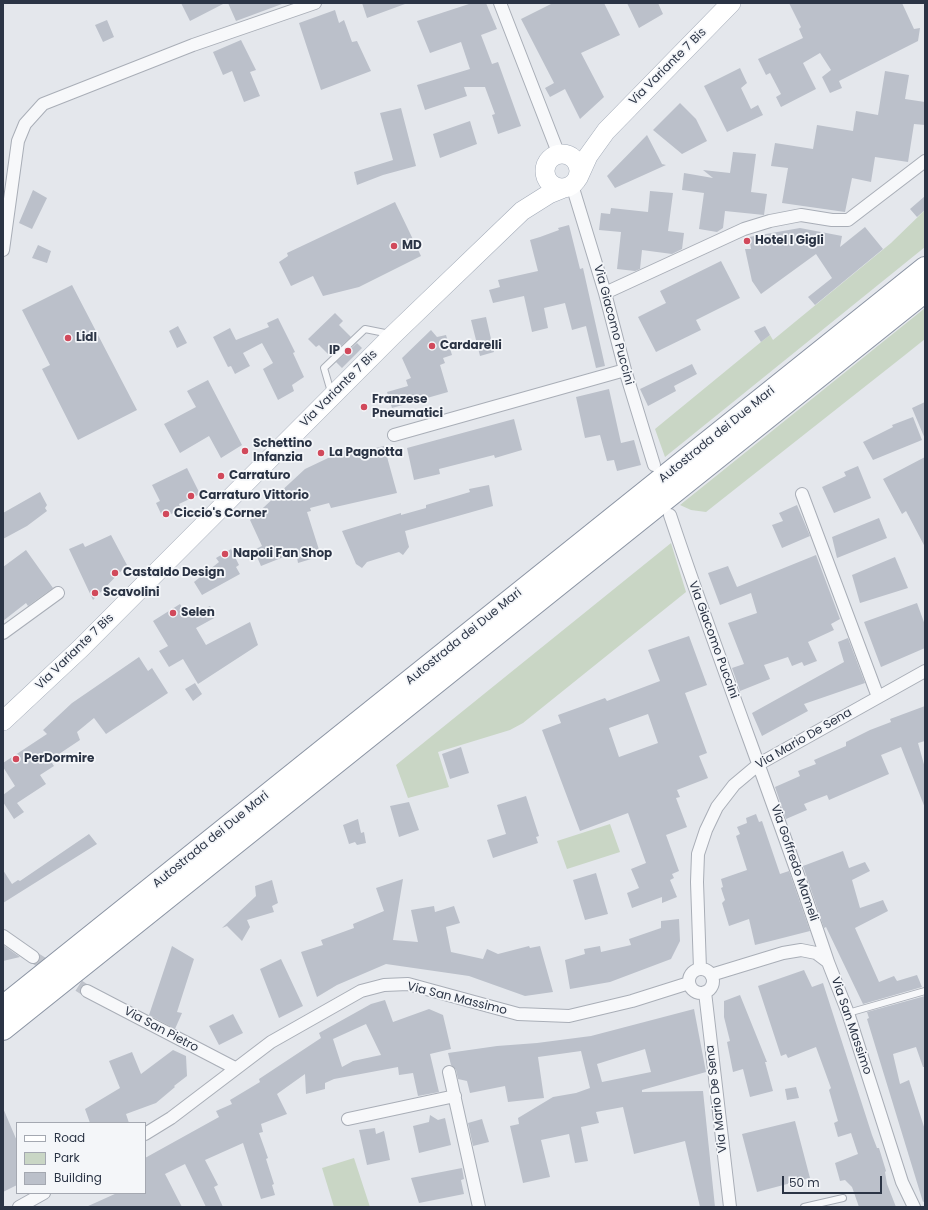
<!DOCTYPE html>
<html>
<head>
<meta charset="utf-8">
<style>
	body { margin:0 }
	#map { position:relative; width:928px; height:1210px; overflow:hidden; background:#e4e7ec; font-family:Poppins,sans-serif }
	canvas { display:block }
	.frame { position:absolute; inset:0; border:4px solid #2b3445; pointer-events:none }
	.legend { position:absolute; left:16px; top:1122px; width:130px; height:72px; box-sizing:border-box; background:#f4f6f9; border:1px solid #a4a8b1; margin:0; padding:5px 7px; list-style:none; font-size:12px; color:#2b3445 }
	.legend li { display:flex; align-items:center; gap:8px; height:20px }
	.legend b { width:20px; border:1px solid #a4a8b1 }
	.scale { position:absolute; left:782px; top:1176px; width:100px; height:18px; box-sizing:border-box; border:2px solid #2b3445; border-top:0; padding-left:5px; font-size:12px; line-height:14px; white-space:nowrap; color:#2b3445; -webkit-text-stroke:3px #f4f6f9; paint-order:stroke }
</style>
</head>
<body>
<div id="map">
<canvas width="928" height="1210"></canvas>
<div class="frame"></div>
<ul class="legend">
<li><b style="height:5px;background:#fff"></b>Road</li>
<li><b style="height:11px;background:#c9d6c5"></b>Park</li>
<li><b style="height:11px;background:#bbc0ca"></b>Building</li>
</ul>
<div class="scale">50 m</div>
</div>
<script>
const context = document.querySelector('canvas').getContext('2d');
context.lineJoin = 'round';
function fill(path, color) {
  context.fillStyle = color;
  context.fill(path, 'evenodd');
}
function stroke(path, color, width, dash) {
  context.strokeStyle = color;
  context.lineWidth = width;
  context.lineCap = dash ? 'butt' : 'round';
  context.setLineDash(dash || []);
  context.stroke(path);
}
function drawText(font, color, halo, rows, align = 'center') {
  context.font = font + ' Poppins,sans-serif';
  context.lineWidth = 3.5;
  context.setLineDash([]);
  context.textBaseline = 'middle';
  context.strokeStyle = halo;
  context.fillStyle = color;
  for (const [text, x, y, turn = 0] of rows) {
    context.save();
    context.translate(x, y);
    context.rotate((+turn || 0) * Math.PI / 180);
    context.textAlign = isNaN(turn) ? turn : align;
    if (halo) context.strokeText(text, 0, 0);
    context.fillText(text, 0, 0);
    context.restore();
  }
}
fill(new Path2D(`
	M925 210V247L665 457 655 429 761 342 770 335 773 340 891 243Z
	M925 308V339L905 355 706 512 691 510 680 505Z
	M671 543 686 592 523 723 510 730 438 752 449 787 408 798 396 765Z
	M610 824 620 852 567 869 557 841Z
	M354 1158 370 1207H334L322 1168Z`), '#c9d6c5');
fill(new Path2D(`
	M181 3H225L190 21Z
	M228 3H282V4L236 21Z
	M362 3H405V4L367 18Z
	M472 3H486L497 29 481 35 492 64 498 62 521 126 498 134 492 115 495 114 485 87H464L467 96 425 110 417 85 470 69 461 42 430 53 417 21Z
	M553 3H604L620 35 581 53 604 97 580 119 565 89 550 97 545 88 554 83 521 19Z
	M627 3H658L663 14 639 28Z
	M789 3H902L914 29 920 28 918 41 839 81 842 88 830 93 822 77 831 70 820 53 803 63 816 89 781 107 776 97 781 94 770 73 766 75 758 59 803 38 799 29 801 27Z
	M335 10 339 23 344 20 352 42 357 41 371 71 321 90 299 23Z
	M107 20 114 37 103 42 95 25Z
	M241 40 256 70 250 72 260 96 244 102 232 71 223 75 213 52Z
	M740 68 747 83 741 88 751 109 758 105 763 115 727 132 704 86Z
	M885 71 909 75 905 99 925 102V125L914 124 908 162 875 157 871 182 852 178 845 212 782 203 788 168 771 166 775 143 813 149 817 125 853 131 856 111 878 115Z
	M680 103 696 119 707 141 682 154 653 130Z
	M401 108 416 166 383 175 357 185 354 172 393 160 380 113Z
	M470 121 477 144 440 158 433 134Z
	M647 135 662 164 666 165 615 188 607 176Z
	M733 152 756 154 751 192 767 194 764 215 725 211 723 228 717 232 699 229 704 193 682 190 684 173 713 178 703 170 730 173Z
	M33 190 47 198 32 229 19 223Z
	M650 191 673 193 668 231 684 233 682 249 672 254 642 250 640 269 635 271 617 269 621 232 599 230 601 213 610 214 611 208 648 212Z
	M925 196V210L917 217 910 209Z
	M395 202 421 256 359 287 323 296 313 276 291 286 279 262 288 256 287 253Z
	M569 225 580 269 583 268 605 366 596 368 586 326 572 330 565 303 544 308 548 328 532 332 524 296 493 303 489 290 500 287 498 280 538 271 530 240 540 237 559 230 558 228Z
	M865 227 883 249 815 305 808 297 832 278 816 254 761 294 752 281 745 249H751L749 237 800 228 842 236 840 247Z
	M38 245 51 251 47 263 32 258Z
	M721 261 740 298 696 320 701 330 656 352 638 317 666 303 660 291Z
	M72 285 137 410 78 440 42 369 50 365 22 310Z
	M335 313 343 321 339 325 351 337 330 356 319 345 316 347 308 339Z
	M486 317 494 352 480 356 471 320Z
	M278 318 295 352 293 353 304 377 292 385 294 391 278 400 263 369 273 363 262 343 243 353 250 366 235 374 231 366 228 367 213 337 230 328 236 340 269 327 267 323Z
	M178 326 187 343 177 348 169 331Z
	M765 326 770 335 761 342 754 331Z
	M431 330 437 337 446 335 452 355 443 358 445 363 440 365 448 392 392 408 387 392 408 386 406 380 411 378 402 358Z
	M357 343 362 348 342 368 336 362Z
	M692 364 697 374 674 386 676 391 648 406 640 389Z
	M208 380 242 445 221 458 209 436 180 453 164 424 196 407 187 391Z
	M609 389 621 443 634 440 641 465 617 471 614 460 607 461 600 435 585 438 576 397Z
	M925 402V439L912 408Z
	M913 417 922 440 873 460 863 442 893 427 892 425Z
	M514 419 522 450 495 458 494 455 439 469 440 474 414 480 407 448Z
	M384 446 397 493 331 508 329 503 310 508 311 511 307 512 321 556 298 563 296 552 261 566 254 550 262 546 250 520 305 469 347 449 350 454Z
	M925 457V547L906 511 902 514 883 479Z
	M858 466 871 498 834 513 822 487 846 476 844 472Z
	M187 468 200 494 179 504 181 509 163 518 156 503 160 501 152 485Z
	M489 485 493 506 405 531 409 547 403 555 399 552 367 562 362 568 356 564 342 531 401 513V515L426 508V505L470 492 469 489Z
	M40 492 47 505 45 508 47 511 27 526 3 539V513Z
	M797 505 810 536 782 548 772 525 783 521 779 513Z
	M879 518 887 538 837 558 832 537Z
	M111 535 127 565 93 600 69 549 83 543 85 547Z
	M231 549 239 565 236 567 240 574 202 595 194 582 219 562 216 558Z
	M26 550 53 588 28 606 26 603 3 621V567Z
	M816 555 840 619 831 624 834 630 808 642 817 661 804 666 802 662 792 666 788 657 764 665 770 679 740 691 732 668 744 664 728 623 757 613 751 593 720 605 708 573 728 566 737 587Z
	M895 557 908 588 860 603 852 575Z
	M917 603 925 625V648L881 667 864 622Z
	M180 604 188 617 210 606 216 617 196 628 206 645 250 622 258 645 198 684 183 659 169 667 159 651 168 646 153 621Z
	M689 636 707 685 685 693 707 753 699 756 708 778 677 790 680 797 676 798 687 827 666 835 679 871 672 874 674 878 670 880 677 897 662 903V897L632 908 627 893 639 888 631 869 646 863 628 813 580 831 542 730 561 723 558 715 605 698 607 701 660 681 648 650ZM648 714 658 743 619 757 609 728Z
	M848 638 865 683 804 704 808 711 762 736 752 713 844 662 838 642Z
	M139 657 148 671 152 668 168 693 106 734 94 718 77 732 80 740 50 760 54 766 40 775 46 784 17 803 24 812 14 819 3 802V795L15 786 3 767V763L47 734 43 730 72 703Z
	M195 683 202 694 193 701 185 689Z
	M925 706V741L918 743 925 768V808L901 747 881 755 889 774 829 800 827 795 804 804 807 810 786 819 775 787 800 776 798 771 816 764 814 760 846 746V742L870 730 891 722 890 719Z
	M461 747 469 773 450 779 442 754Z
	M526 796 539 836 536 837 538 843 493 858 487 840 506 834 497 805Z
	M409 802 419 830 399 837 390 806Z
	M756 814 759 822 762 821 780 874 789 871 810 931 755 945 749 919 729 926 722 903 725 900 721 888 723 887 721 879 747 870 736 836 740 834 737 827 747 823 746 818Z
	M358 819 361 833 364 832 366 843 357 845 355 842 349 844 343 825Z
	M89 834 97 844 3 903V870L12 884 18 880 20 881Z
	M843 851 849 868 865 862 870 871 852 880 860 908 883 900 888 911 855 928 879 982 894 976 897 981 917 975 922 987 863 1004 826 927 824 928 803 866Z
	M596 873 608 914 585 920 573 880Z
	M403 879 393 940 418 942 411 910 434 906 435 912 454 906 460 923 446 927 451 952 483 959 487 949 498 954 529 946 530 948 540 946 553 992 525 996 469 976 386 964 337 985 317 997 301 952 323 945 321 940 354 928 353 924 384 911 376 888Z
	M272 880 278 903 272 906 274 912 247 920 250 927 242 941 227 926 222 928 256 896 255 886Z
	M679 919 680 941 671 959 610 982 570 989 565 960 585 954 584 949 600 946 601 952 631 945 629 939 661 928V921Z
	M3 945 20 957 3 961Z
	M172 946 194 959 177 1012 182 1013 175 1029 149 1015Z
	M281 959 303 1006 279 1018 260 969Z
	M804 970 812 987 823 983 872 1135 877 1148H879L886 1171 885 1172 887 1184 896 1207H859L852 1187 845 1180 840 1181 835 1163 858 1154 851 1133 838 1137 834 1123 838 1121 829 1090 831 1088 816 1047 788 1058 786 1054 781 1056 758 986Z
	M740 995 767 1062H765L773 1091 750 1097 743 1069 733 1072 727 1042 730 1041 724 1017V1001Z
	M925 996V1067H923L916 1047 893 1054 900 1084 909 1080 925 1130V1201L923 1202 867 1019 869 1018 867 1012Z
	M385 1000 393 1022 429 1009 443 1015 451 1049 430 1054 439 1092 418 1096 413 1073 399 1075 398 1067 334 1079 325 1083V1089L306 1094 305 1074 277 1094 287 1114 261 1124 263 1132 259 1133 268 1158 266 1159 274 1184 272 1185 275 1195 261 1199 243 1143 205 1160 218 1185 214 1187 223 1207H206L185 1164 165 1174 182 1207H86L117 1193H145V1158L219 1117 216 1111 232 1104 230 1100 260 1082 259 1079 321 1038 319 1033 371 1004ZM366 1024 381 1055 353 1061 342 1067 333 1039Z
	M694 1009 706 1072 642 1090V1092L703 1091 715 1207H700L685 1141 634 1154 623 1107 596 1112 599 1123 581 1127 588 1161 575 1163 569 1134 541 1140 550 1177 523 1183 510 1126 519 1124 518 1118 553 1097 576 1093 590 1088 581 1051 538 1057 544 1098 508 1102 505 1086 470 1093 467 1081 458 1079 456 1070 451 1065 448 1053 497 1046 537 1043 591 1036ZM645 1049 651 1072 602 1082 597 1064Z
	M233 1014 243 1033 219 1045 209 1026Z
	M173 1050 186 1056 187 1076 174 1086 175 1087 156 1103 126 1114 129 1123H90L85 1109 120 1088 109 1061 132 1052 141 1074Z
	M796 1087 799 1098 787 1100 785 1089Z
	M3 1108 17 1141V1185L3 1192Z
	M430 1115 438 1120 445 1118 451 1145 419 1153 413 1126 429 1122Z
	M482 1119 489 1142 473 1146 468 1123Z
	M795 1121 810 1178 757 1192 742 1134Z
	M375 1128 376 1134 384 1131 390 1160 367 1165 359 1130Z
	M462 1168 464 1179 461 1180 464 1194 419 1203 411 1178Z`), '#bbc0ca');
stroke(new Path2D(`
	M33 957 87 991`), '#bfc3cb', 12, [12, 6]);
const service = new Path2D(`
	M331 392 324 368 365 329 390 334
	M848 1013 925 991
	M804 1207 843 1198`);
const minor = new Path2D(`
	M500 3 559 155
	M572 185 605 293 625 370 654 465
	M3 250 18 141 25 124 43 104 193 45 315 3
	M605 293 744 229 770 221 801 215 832 220H848L925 161
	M394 435 625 370
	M802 494 878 697
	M670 515C720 665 778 812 828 962
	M3 633 58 593
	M3 936 33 957
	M700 969 697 882 698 854 706 830 717 807 734 785 759 764 925 671
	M689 981a12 12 0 1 1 24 0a12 12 0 1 1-24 0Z
	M711 975 783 953 801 950 816 953 828 962 848 1013 902 1182 914 1207
	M87 991 235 1068
	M705 992 730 1207
	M449 1072 479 1207
	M348 1119 455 1096
	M145 1134 171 1118 271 1042 361 991 384 985 408 984 518 1014 569 1016 632 1001 689 983
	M19 1207 44 1193`);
const primary = new Path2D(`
	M545 171a17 17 0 1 1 34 0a17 17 0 1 1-34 0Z
	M578 178 588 156 606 131 731 3
	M3 721 81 648 393 335 522 211 549 194 564 188`);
const motorway = new Path2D(`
	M3 1007 925 268
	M3 1029 925 291`);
stroke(service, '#a9aeb7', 8);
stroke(minor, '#a9aeb7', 14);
stroke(primary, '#a3abb8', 20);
stroke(motorway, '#8b94a3', 24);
stroke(service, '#f7f8fa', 6);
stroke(minor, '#f7f8fa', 12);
stroke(primary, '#fff', 19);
stroke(motorway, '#fff', 22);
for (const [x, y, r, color] of [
	[747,241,4,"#d1495b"],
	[394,246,4,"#d1495b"],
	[68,338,4,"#d1495b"],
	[432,346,4,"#d1495b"],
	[348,351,4,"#d1495b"],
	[364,407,4,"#d1495b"],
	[245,451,4,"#d1495b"],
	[321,453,4,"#d1495b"],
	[221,476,4,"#d1495b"],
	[191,496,4,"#d1495b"],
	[166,514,4,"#d1495b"],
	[225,554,4,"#d1495b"],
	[115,573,4,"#d1495b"],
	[95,593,4,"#d1495b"],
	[173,613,4,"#d1495b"],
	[16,759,4,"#d1495b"]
]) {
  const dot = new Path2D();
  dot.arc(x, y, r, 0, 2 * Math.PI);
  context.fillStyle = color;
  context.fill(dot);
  stroke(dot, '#f4f6f9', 1.5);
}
drawText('12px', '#2b3445', '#f4f6f9', [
	["Via Variante 7 Bis",668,67,-45],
	["Via Giacomo Puccini",613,325,75],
	["Via Variante 7 Bis",339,389,-45],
	["Autostrada dei Due Mari",717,435,-39],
	["Autostrada dei Due Mari",464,637,-39],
	["Via Giacomo Puccini",713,640,70],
	["Via Variante 7 Bis",75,652,-44],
	["Via Mario De Sena",804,739,-30],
	["Autostrada dei Due Mari",211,840,-39],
	["Via Goffredo Mameli",794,863,71],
	["Via San Massimo",457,999,14],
	["Via San Massimo",851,1026,71],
	["Via San Pietro",161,1030,28],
	["Via Mario De Sena",717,1099,-97]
]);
drawText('bold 12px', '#2b3445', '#f4f6f9', [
	["Hotel I Gigli",755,241],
	["MD",402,246],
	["Lidl",76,338],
	["Cardarelli",440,346],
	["IP",340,351,"right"],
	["Franzese",372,400],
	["Pneumatici",372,414],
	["Schettino",253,444],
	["Infanzia",253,458],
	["La Pagnotta",329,453],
	["Carraturo",229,476],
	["Carraturo Vittorio",199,496],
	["Ciccio's Corner",174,514],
	["Napoli Fan Shop",233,554],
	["Castaldo Design",123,573],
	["Scavolini",103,593],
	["Selen",181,613],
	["PerDormire",24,759]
], 'left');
</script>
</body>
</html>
